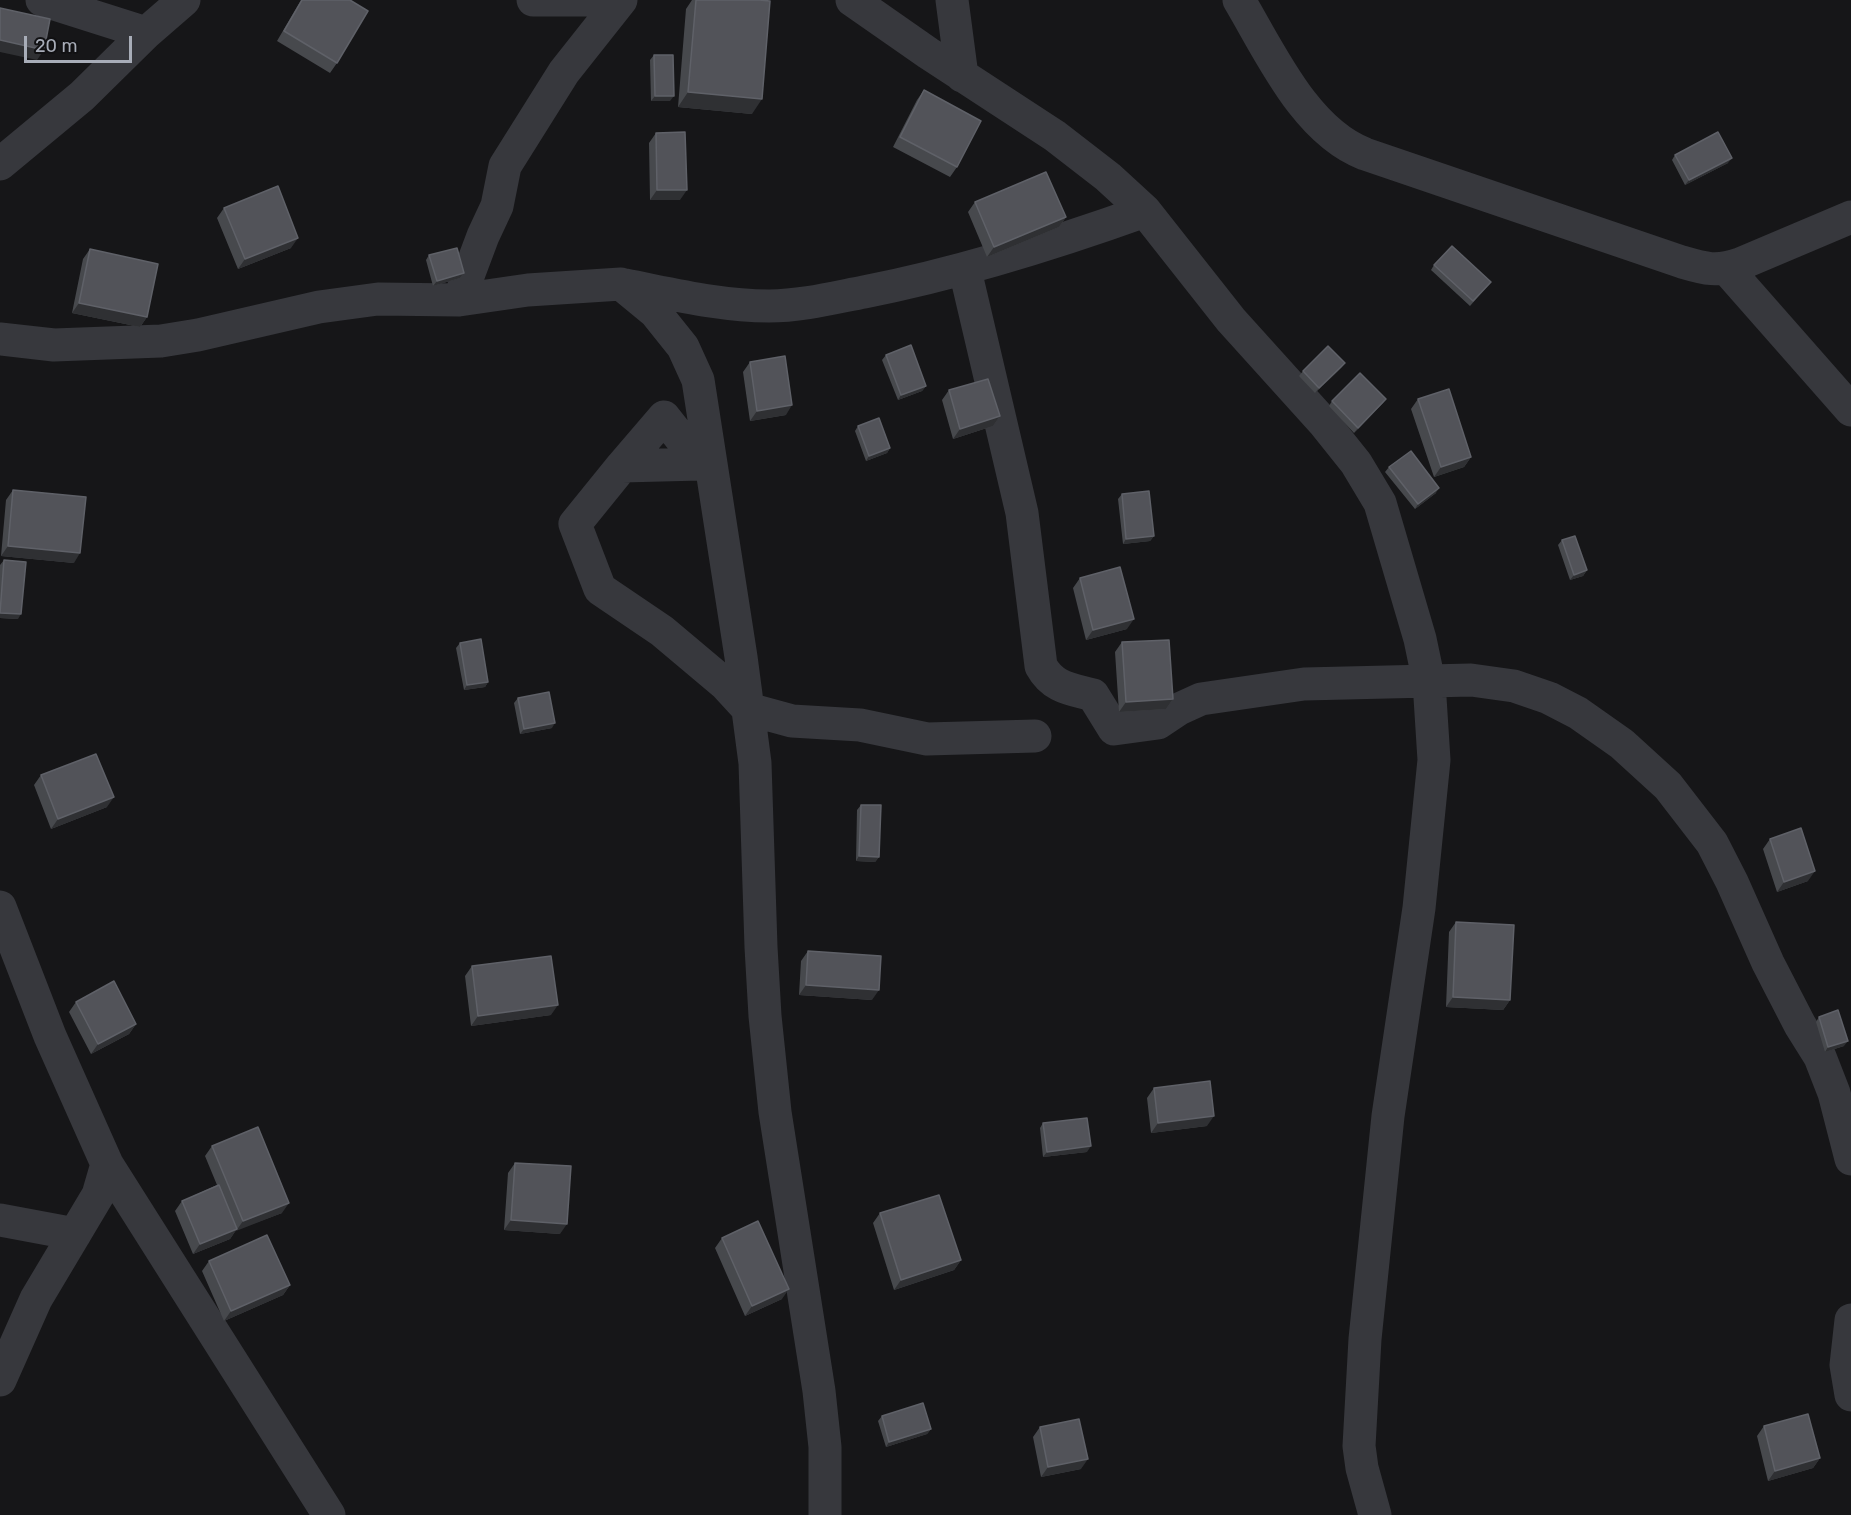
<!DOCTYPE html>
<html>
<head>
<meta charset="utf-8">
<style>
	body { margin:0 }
	#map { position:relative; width:1851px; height:1515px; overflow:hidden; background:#161618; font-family:Rubik,sans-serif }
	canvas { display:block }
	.scale { position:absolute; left:24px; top:36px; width:108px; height:27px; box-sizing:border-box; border:3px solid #a8adb8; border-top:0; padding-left:8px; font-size:18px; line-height:21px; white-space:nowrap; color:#a8adb8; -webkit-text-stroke:4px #111113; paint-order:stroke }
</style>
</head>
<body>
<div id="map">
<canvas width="1851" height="1515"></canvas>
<div class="scale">20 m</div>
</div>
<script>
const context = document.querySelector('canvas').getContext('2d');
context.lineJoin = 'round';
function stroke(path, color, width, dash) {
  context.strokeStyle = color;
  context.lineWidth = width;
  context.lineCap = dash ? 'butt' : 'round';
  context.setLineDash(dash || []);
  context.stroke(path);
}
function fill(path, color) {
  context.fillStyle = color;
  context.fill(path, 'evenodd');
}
stroke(new Path2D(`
	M42 0 146 33
	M533 0H620
	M852 0 928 53 1055 136 1108 177 1145 211 1231 320 1324 423 1356 463 1380 503 1420 639 1429 682 1434 760 1419 908 1388 1116 1365 1339 1359 1446 1362 1468 1375 1515
	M952 0 962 76
	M1239 0C1270 52 1305 131 1365 154L1682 262C1706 269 1716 272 1740 264L1851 217
	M0 164 82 96 146 33 184 0
	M1726 268 1851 410
	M965 270 1022 513 1041 666C1053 688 1071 689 1093 695L1114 729 1158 723 1179 709 1201 699 1304 684 1471 680 1514 686 1549 698 1578 713 1622 744 1668 786 1712 843 1732 882 1768 963 1800 1025 1820 1057 1834 1093 1851 1159
	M625 285C672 294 721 306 769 306 801 306 833 298 864 292 961 273 1053 244 1145 211
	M459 300 483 236 497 206 505 166 564 72 621 0
	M0 339 54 345 161 341 198 335 319 307 378 299 459 300 528 290 621 284 655 312 683 347 698 380 741 657 755 763 761 947 765 1016 775 1112 819 1391 825 1447V1515
	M622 466 664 417 701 464 622 466 575 524 600 589 662 631 725 684 748 709 792 721 860 725 927 739 1035 736
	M0 907 50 1036 107 1164 98 1195 36 1299 0 1380
	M107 1164 329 1515
	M0 1220 75 1234
	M1851 1320 1846 1365 1851 1395`), '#37383d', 33);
fill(new Path2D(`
	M301 0H350L337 63 330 73 277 41Z
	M692 0H759L752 114 678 107 686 9Z
	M654 55 670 101H651L650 60Z
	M924 90 957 167 950 177 893 147 917 100Z
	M656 133 680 200H650L649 143Z
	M1675 155 1728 163 1685 185 1672 160Z
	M975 202 1066 217 1059 227 987 257 968 212Z
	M224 208 291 248 238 269 217 218Z
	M90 249 147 317 140 327 72 313 83 259Z
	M429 255 464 273 460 278 433 286 426 260Z
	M1434 265 1491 282 1470 306 1431 270Z
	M886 355 926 386 922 391 898 400 882 360Z
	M750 362 786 415 750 421 743 372Z
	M1345 363 1341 368 1315 393 1299 376 1303 371Z
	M949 390 1000 416 993 426 953 439 942 400Z
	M1386 399 1382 404 1354 433 1329 406 1332 401Z
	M1418 399 1471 457 1464 467 1434 477 1411 409Z
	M858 426 890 448 887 453 866 461 855 431Z
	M1389 467 1436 493 1415 509 1385 472Z
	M13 490 74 563 1 556 6 500Z
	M1122 494 1154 536 1150 541 1123 544 1118 499Z
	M1562 540 1587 570 1583 576 1570 580 1558 545Z
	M4 560 18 619 0 618V565Z
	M1080 578 1127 629 1086 640 1073 588Z
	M1122 642 1173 699 1166 709 1119 712 1115 652Z
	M460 643 488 682 485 687 464 690 456 648Z
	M518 698 552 728 520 734 514 703Z
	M41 775 107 807 51 829 34 785Z
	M861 805 879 857 875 862 856 861 857 810Z
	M1770 839 1808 881 1777 892 1763 849Z
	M1456 922 1510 1000 1503 1010 1446 1007 1449 932Z
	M808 951 872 1000 799 995 801 961Z
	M472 966 551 1015 471 1026 465 976Z
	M76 1002 136 1024 129 1034 91 1054 69 1012Z
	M1819 1017 1844 1046 1825 1052 1816 1022Z
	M1154 1088 1207 1126 1151 1133 1147 1098Z
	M1043 1123 1087 1152 1043 1157 1040 1128Z
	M212 1146 282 1213 236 1230 230 1239 193 1254 175 1211 182 1201 217 1185 205 1156Z
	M515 1163 560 1234 504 1230 508 1173Z
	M880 1213 961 1260 954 1270 894 1290 873 1223Z
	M722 1238 782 1299 745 1316 715 1248Z
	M209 1261 290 1285 283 1295 224 1321 202 1271Z
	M882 1416 931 1429 927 1434 886 1447 878 1421Z
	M1764 1426 1820 1458 1813 1468 1768 1481 1757 1436Z
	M1040 1427 1081 1469 1041 1477 1033 1437Z`), '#47494d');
fill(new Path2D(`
	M0 40 44 50 37 60 0 52Z
	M688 92 762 99 752 114 678 107Z
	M655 96H674L670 101H651Z
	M1732 158 1728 163 1685 185 1689 180Z
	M657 190H687L680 200H650Z
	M1066 217 1059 227 987 257 994 247Z
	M298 238 291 248 238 269 245 259Z
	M464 273 460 278 433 286 437 281Z
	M79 303 147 317 140 327 72 313Z
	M1345 363 1341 368 1315 393 1319 388Z
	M926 386 922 391 898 400 901 395Z
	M1386 399 1382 404 1354 433 1358 428Z
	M792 405 786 415 750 421 757 411Z
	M1000 416 993 426 953 439 960 429Z
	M890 448 887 453 866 461 869 456Z
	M1471 457 1464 467 1434 477 1441 467Z
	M1439 488 1436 493 1415 509 1418 504Z
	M1154 536 1150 541 1123 544 1126 539Z
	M8 546 80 553 74 563 1 556Z
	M1587 570 1583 576 1570 580 1574 575Z
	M0 613 21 614 18 619 0 618Z
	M1134 619 1127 629 1086 640 1093 630Z
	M488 682 485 687 464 690 467 685Z
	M1173 699 1166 709 1119 712 1126 702Z
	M555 723 552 728 520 734 524 729Z
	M114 797 107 807 51 829 58 819Z
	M859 856 879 857 875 862 856 861Z
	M1815 871 1808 881 1777 892 1784 882Z
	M806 985 879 990 872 1000 799 995Z
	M1453 997 1510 1000 1503 1010 1446 1007Z
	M558 1005 551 1015 471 1026 478 1016Z
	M136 1024 129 1034 91 1054 98 1044Z
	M1848 1041 1844 1046 1825 1052 1828 1047Z
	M1214 1116 1207 1126 1151 1133 1158 1123Z
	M1091 1146 1087 1152 1043 1157 1047 1152Z
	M289 1203 282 1213 236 1231 243 1221Z
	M511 1220 567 1224 560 1234 504 1230Z
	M237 1229 230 1239 193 1254 200 1244Z
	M961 1260 954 1270 894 1290 901 1280Z
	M290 1285 283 1295 224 1321 231 1311Z
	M789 1289 782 1299 745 1316 752 1306Z
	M931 1429 927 1434 886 1447 889 1442Z
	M1820 1458 1813 1468 1768 1481 1775 1471Z
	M1088 1459 1081 1469 1041 1477 1048 1467Z`), '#2f3033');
const building = new Path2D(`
	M302 0H350L368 11 337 63 284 31Z
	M696 0H759L770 1 762 99 688 92Z
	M0 8 50 19 44 50 0 40Z
	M654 55H673L674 96H655Z
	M924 90 981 121 957 167 900 137Z
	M685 132 687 190H657L656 133Z
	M1718 132 1732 158 1689 180 1675 155Z
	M1046 172 1066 217 994 247 975 202Z
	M278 186 298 238 245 259 224 208Z
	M1452 246 1491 282 1473 301 1434 265Z
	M457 248 464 273 437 281 429 255Z
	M90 249 158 264 147 317 79 303Z
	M911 345 926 386 901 395 886 355Z
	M1328 346 1345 363 1319 388 1303 371Z
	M785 356 792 405 757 411 750 362Z
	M1360 373 1386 399 1358 428 1332 401Z
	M988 379 1000 416 960 429 949 390Z
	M1449 389 1471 457 1441 467 1418 399Z
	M879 418 890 448 869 456 858 426Z
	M1411 451 1439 488 1418 504 1389 467Z
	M13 490 86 497 80 553 8 546Z
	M1149 491 1154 536 1126 539 1122 494Z
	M1575 536 1587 570 1574 575 1562 540Z
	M4 560 26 562 21 614 0 613Z
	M1120 567 1134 619 1093 630 1080 578Z
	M481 639 488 682 467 685 460 643Z
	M1169 640 1173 699 1126 702 1122 642Z
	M549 692 555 723 524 729 518 698Z
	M96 754 114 797 58 819 41 775Z
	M861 805H881L879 857 859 856Z
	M1801 828 1815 871 1784 882 1770 839Z
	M1456 922 1514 925 1510 1000 1453 997Z
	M808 951 881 956 879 990 806 985Z
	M551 956 558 1005 478 1016 472 966Z
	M114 981 136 1024 98 1044 76 1002Z
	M1838 1010 1848 1041 1828 1047 1819 1017Z
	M1210 1081 1214 1116 1158 1123 1154 1088Z
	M1087 1118 1091 1146 1047 1152 1043 1123Z
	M258 1127 289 1203 243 1221 212 1146Z
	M515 1163 571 1166 567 1224 511 1220Z
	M219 1185 237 1229 200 1244 182 1201Z
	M939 1195 961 1260 901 1280 880 1213Z
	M758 1221 789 1289 752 1306 722 1238Z
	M267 1235 290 1285 231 1311 209 1261Z
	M923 1403 931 1429 889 1442 882 1416Z
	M1808 1414 1820 1458 1775 1471 1764 1426Z
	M1079 1419 1088 1459 1048 1467 1040 1427Z`);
fill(building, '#525359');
stroke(building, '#5f6168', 1.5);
</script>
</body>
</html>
